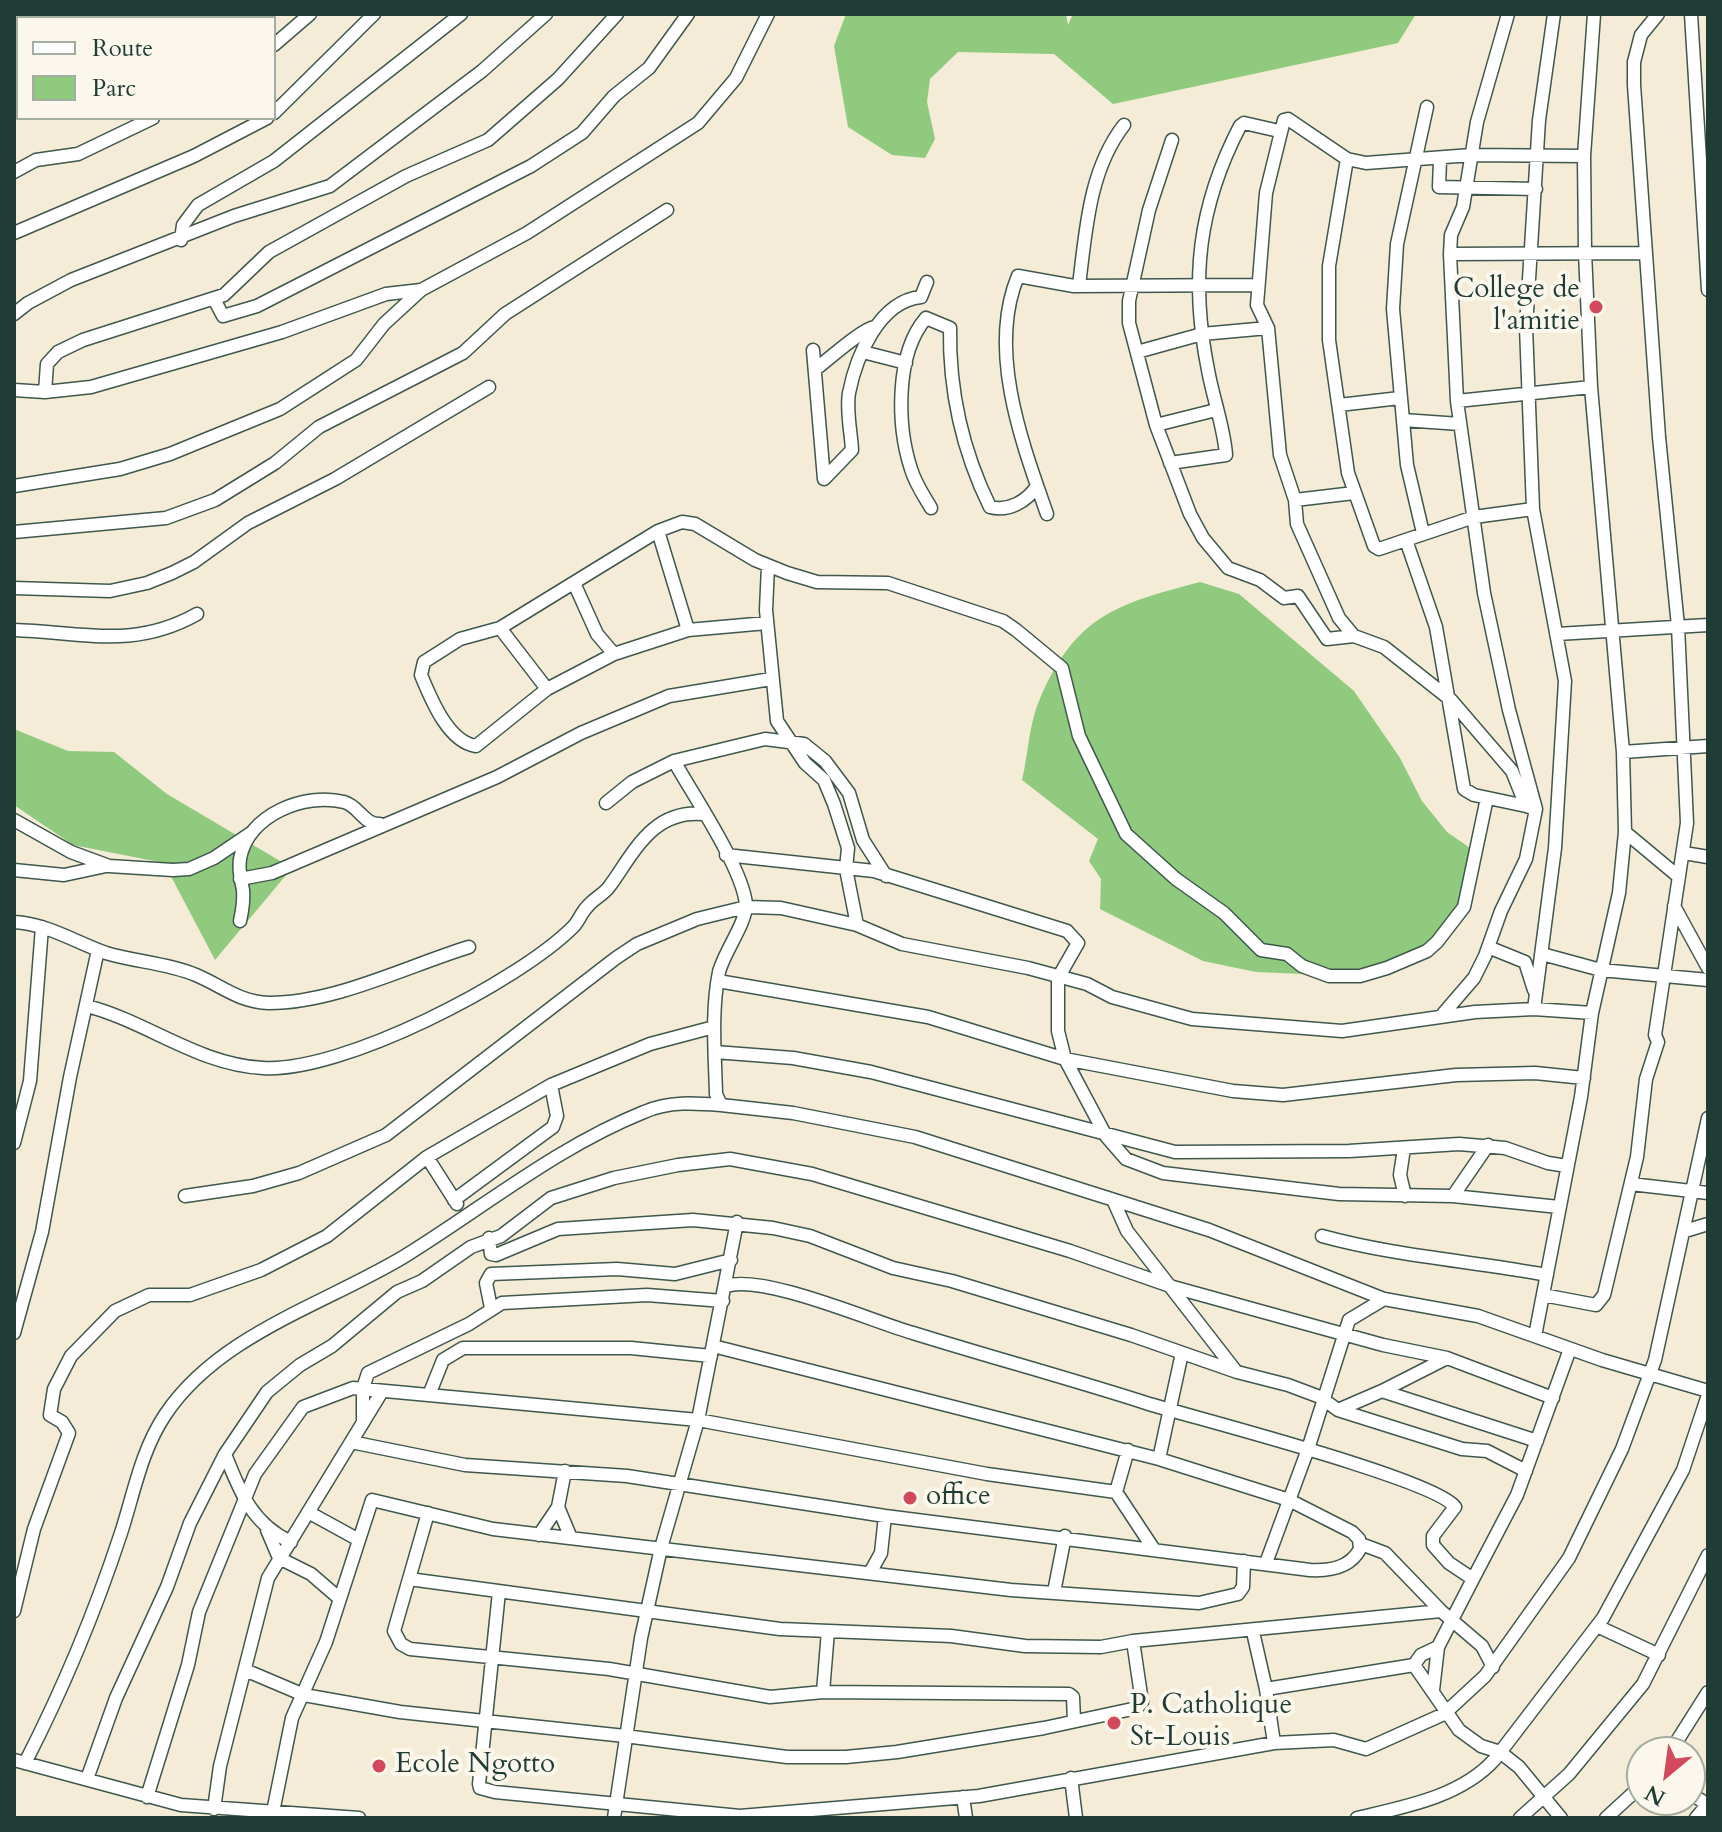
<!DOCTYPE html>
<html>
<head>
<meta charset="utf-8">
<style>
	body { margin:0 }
	#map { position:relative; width:1722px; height:1832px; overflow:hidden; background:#f4ecd6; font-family:Cardo,serif }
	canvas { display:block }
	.frame { position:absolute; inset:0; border:16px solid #1f3d34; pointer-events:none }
	.legend { position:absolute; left:16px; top:16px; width:260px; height:104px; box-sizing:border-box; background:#fbf7ec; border:2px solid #a3ada2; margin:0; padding:10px 14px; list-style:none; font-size:24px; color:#1f3d34 }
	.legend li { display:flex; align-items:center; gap:16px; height:40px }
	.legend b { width:40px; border:2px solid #a3ada2 }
	.north { position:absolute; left:1626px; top:1736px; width:80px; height:80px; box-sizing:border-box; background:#fbf7ec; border:2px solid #a3ada2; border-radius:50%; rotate:209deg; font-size:22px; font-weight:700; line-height:32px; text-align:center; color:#1f3d34 }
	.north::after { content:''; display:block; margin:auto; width:28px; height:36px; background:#d1495b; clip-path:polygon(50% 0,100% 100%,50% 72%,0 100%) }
</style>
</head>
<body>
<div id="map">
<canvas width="1722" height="1832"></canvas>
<div class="frame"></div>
<ul class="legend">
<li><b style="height:10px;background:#fff"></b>Route</li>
<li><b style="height:22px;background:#8fca7f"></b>Parc</li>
</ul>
<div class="north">N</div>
</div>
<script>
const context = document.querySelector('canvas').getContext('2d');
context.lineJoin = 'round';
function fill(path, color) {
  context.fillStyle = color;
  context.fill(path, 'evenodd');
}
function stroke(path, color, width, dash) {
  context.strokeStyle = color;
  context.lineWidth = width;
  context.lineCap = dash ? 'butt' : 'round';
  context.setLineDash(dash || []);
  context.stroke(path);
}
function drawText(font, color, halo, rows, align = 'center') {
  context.font = font + ' Cardo,serif';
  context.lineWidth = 8;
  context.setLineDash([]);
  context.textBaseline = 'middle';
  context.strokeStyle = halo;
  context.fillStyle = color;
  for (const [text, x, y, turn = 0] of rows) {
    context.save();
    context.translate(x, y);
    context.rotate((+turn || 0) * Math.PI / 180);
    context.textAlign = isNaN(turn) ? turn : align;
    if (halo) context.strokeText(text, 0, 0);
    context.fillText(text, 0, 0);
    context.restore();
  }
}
fill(new Path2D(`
	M846 14H1066L1068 25 1073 14H1416L1398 43 1113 104 1054 54 958 52 930 79 927 102 935 139 925 158 892 155 848 127 834 46Z
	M1200 582 1239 594 1354 691 1400 758 1422 801 1447 832 1470 848 1459 913 1419 956 1392 965 1327 975 1256 972 1203 961 1100 909 1101 879 1089 861 1098 839 1022 780C1028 756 1029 724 1039 701 1075 615 1117 604 1200 582Z
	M14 729 68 751 114 752 167 794 292 868 215 960 164 863 73 845 14 805Z`), '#8fca7f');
const minor = new Path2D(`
	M1691 14 1708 290
	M76 18 87 14
	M274 45 310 14
	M14 49 18 46
	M274 113 374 14
	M1172 140 1149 210 1129 301V323L1156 425 1190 514 1203 538 1228 568 1260 580 1284 598 1298 596 1327 639 1354 636 1384 647 1451 700 1512 771 1526 806 1536 809
	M1347 159 1329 266V340L1348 473 1374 546 1379 549 1474 517 1533 509
	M1440 159 1439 187 1536 189
	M14 172 36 160 78 154 153 118
	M14 233 194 156 267 118
	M181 240 183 225 198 205 274 161 461 14
	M1450 254 1646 253
	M1079 285C1086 230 1089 170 1124 125
	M214 299 223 316 257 306 531 166 582 133 614 96 649 68 688 14
	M14 314 28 303 71 280 234 216 330 186 482 71 546 14
	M813 350 824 479
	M863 352 906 363
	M1137 352 1202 334 1268 328
	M817 368C830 358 862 329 875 327
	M14 390 45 392 91 387 282 332 386 294 421 290 527 233 698 123 736 78 768 14
	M45 392 47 364 58 352 83 340 224 295 269 252 406 176 488 140 558 79 617 14
	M1457 401 1591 387
	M1339 405 1400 398
	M1403 420 1460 424
	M1156 425 1216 410
	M1170 463 1226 455C1224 427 1213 398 1208 370 1190 280 1198 207 1240 126L1244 123 1279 131
	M824 479 852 450C851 432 846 410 849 393 856 357 879 301 921 297L927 282
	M14 486 120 469 170 454 280 409 356 360 384 324 421 290
	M1295 500 1354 493
	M931 508C924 496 915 483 911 469 897 426 895 354 926 318L950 328C949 390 963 452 990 507 1009 512 1027 501 1037 486
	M1047 514C1022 443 987 350 1018 276L1074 286 1258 285
	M658 531 688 630
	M14 532 166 518 215 500 275 463 319 427 463 353 505 314 667 210
	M1423 533 1407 465 1393 309 1397 244 1427 107
	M1406 540 1436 627 1464 789 1474 795 1526 806
	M768 566 766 610 777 721 805 763 824 780 834 804 848 848 846 869 857 925
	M574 583 597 634 614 654
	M14 588 110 591 147 583 172 573 194 562 248 523 335 479 489 387
	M767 623 688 630 614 654 547 689 476 746C448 742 431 699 421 675L424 662 460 639 500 628 658 531 682 522 695 524 755 560 787 573 817 582 888 583 1003 621 1016 630 1062 668 1079 736 1126 834 1176 879 1224 913 1261 950 1287 954 1302 966 1329 976H1360L1387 968 1427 951 1437 942 1464 907 1487 798
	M500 628 547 689
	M14 630C82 632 133 650 197 614
	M1557 634 1708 625
	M1354 636 1339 618 1297 524 1295 500 1280 455 1268 328 1257 305 1266 193 1284 120 1288 119 1347 159 1366 163 1471 155 1584 156
	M1623 752 1708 746
	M674 761C693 795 742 867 746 904 747 922 724 952 719 972 711 1012 715 1054 716 1094L721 1105 793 1113 915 1137 1209 1230 1384 1299 1478 1316 1602 1360 1708 1391
	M606 803 632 782 674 761 765 739 804 744 825 761 849 793 863 840 886 876
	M14 820 71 852 109 866 173 870 189 869 214 858 251 833
	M1625 832 1679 877
	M1684 853 1708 857
	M726 855 874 871 1067 931 1078 943 1058 978V1031L1065 1059 1106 1136 1126 1159 1163 1173 1339 1194 1453 1196 1559 1207
	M14 870 64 875 106 866
	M240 879 272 873 497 777 581 733 669 696 771 679
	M1674 906 1708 968
	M240 921C242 912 244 900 243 890 241 879 238 870 240 859 247 815 305 792 344 802 359 806 364 825 380 824
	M14 922C48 924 75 942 106 953 136 962 167 963 196 975 222 986 239 1002 269 1003 335 1003 407 966 469 947
	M1488 947 1525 962 1534 990
	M1542 954 1601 970 1708 980
	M718 981 928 1017 1065 1059 1233 1091 1283 1095 1456 1075 1535 1073 1584 1078
	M87 1006C148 1022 199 1065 263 1068 342 1073 518 982 573 927 579 921 581 913 587 907 593 899 603 895 609 887 634 853 652 809 704 814
	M1534 1009 1555 848 1565 681 1533 509 1526 327 1539 120 1554 14
	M1443 1014 1474 978 1485 956 1501 911 1526 859 1536 809 1509 710 1484 593 1457 401 1450 254 1451 235 1463 207 1477 122 1508 14
	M715 1052 793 1058 871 1072 1175 1152 1349 1151 1459 1144 1505 1148 1548 1163 1567 1166
	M14 1143 30 1081 42 927
	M1404 1148 1400 1175 1405 1196
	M427 1157 457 1204
	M1631 1184 1708 1193
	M185 1196 253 1186 299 1173 386 1135 616 958 637 944 697 919 746 907 781 908 857 925 902 944 1028 968 1087 984 1112 997 1192 1019 1342 1031 1475 1012 1534 1009 1592 1013
	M1453 1196 1488 1145
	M454 1200 553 1127 557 1116 551 1085
	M1114 1202 1127 1231 1235 1370
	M1685 1231 1708 1224
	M1322 1236C1394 1256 1472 1261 1547 1275
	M489 1238 491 1254 496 1255 558 1229 693 1220 773 1228 810 1236 893 1268 952 1281 1131 1335 1237 1372 1288 1385 1320 1397 1338 1410 1382 1391 1537 1441
	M726 1286C764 1274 871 1321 913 1333 990 1357 1068 1378 1146 1403 1194 1418 1435 1479 1455 1507L1433 1536V1545L1449 1563 1473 1579 1438 1647 1433 1690
	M1543 1295 1596 1305 1604 1295 1637 1157 1646 1079 1658 1042 1655 1035 1687 823 1678 626 1659 437 1634 85V62L1641 35 1658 14
	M491 1308 486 1283 491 1274 617 1269 675 1274 731 1260
	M14 1333 42 1232 70 1077 98 950
	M1535 1336 1581 1097 1592 1013 1619 893 1625 832 1623 752 1591 387 1585 252 1584 156 1594 14
	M1382 1391 1447 1358
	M429 1395 443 1360 463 1348H631L711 1356
	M1338 1410 1462 1449 1487 1451 1526 1471
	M363 1423V1388L368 1373 469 1324 502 1303 647 1295 723 1301
	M351 1442 465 1465 627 1476 885 1516 1310 1570C1330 1571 1350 1568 1360 1549L1359 1539 1352 1532 1289 1500 1159 1459 713 1346
	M225 1454C240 1492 252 1524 291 1542
	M1159 1459 1182 1353
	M1116 1492 1128 1450
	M558 1507 571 1538
	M308 1512 359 1540
	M428 1513 394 1631 401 1644 410 1649 609 1669 770 1697 823 1692 1069 1694 1073 1697 1074 1721
	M267 1530 279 1558 311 1574 340 1599
	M539 1535 558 1507 565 1471
	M1361 1544 1385 1553 1441 1611
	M1266 1563 1308 1449 1349 1320 1384 1299
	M871 1571 881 1553 885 1516
	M409 1579 780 1629 951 1636 1025 1646 1101 1647 1133 1641
	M1473 1579 1517 1495 1570 1349
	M499 1592 479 1784 480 1788 495 1792 740 1816 979 1796 1274 1743 1334 1740 1366 1749 1444 1714 1485 1676 1569 1558 1622 1449 1655 1360 1708 1118
	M1054 1592 1065 1536
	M14 1611 34 1529 69 1433 62 1422 50 1415 54 1389 71 1356 115 1311 149 1295H190L261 1270 327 1236 427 1157 551 1085 650 1044 714 1027
	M1597 1626 1659 1655
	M1253 1632 1266 1689 1414 1665 1421 1655 1438 1647
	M1414 1665 1459 1730 1481 1746 1500 1752 1519 1767 1561 1818
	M245 1670 304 1695 400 1712 625 1736 787 1757H846L897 1752 1044 1728 1137 1708 1142 1702 1133 1641 1441 1611 1482 1646 1493 1667
	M1266 1689 1274 1743
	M823 1692 828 1631
	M1670 1752 1708 1692
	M14 1760 181 1805 359 1818
	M25 1763C63 1689 95 1612 121 1533 134 1493 141 1451 165 1415 219 1334 326 1304 405 1256 484 1207 557 1147 644 1112 669 1101 695 1103 721 1105
	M1071 1778 1076 1818
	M87 1779 116 1698 167 1587 190 1523 225 1454 267 1392 300 1365 332 1346 397 1292 422 1281 471 1247 501 1236 551 1198 614 1178 678 1165 730 1159 812 1174 1070 1251 1173 1287 1383 1345 1447 1358 1553 1398
	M1690 1793 1708 1805
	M147 1797 188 1665 199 1612 255 1474 303 1407 353 1388 698 1420 987 1474 1116 1492 1153 1548
	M963 1797 966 1818
	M214 1809 220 1766 268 1578 381 1393
	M273 1812 292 1718 326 1642 372 1500 493 1529 1011 1590 1199 1603 1238 1594 1243 1587 1244 1561
	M614 1818 641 1638 661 1548 698 1420 737 1222
	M1357 1818C1404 1807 1461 1797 1495 1759L1603 1618 1683 1470 1708 1395
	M1520 1818 1569 1774 1643 1684 1708 1555
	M1606 1818 1642 1785
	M1696 1818 1708 1804`);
stroke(minor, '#3f574c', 15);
stroke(minor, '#fff', 12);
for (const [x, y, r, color] of [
	[1596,307,8,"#d1495b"],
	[910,1498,8,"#d1495b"],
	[1114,1723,8,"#d1495b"],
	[379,1766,8,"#d1495b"]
]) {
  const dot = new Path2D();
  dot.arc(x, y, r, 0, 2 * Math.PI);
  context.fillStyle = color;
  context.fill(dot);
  stroke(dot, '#fbf7ec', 3);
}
drawText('28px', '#1f3d34', '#fbf7ec', [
	["College de",1580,291,"right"],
	["l'amitie",1580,323,"right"],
	["office",926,1498],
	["P. Catholique",1130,1707],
	["St-Louis",1130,1739],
	["Ecole Ngotto",395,1766]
], 'left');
</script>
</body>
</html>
